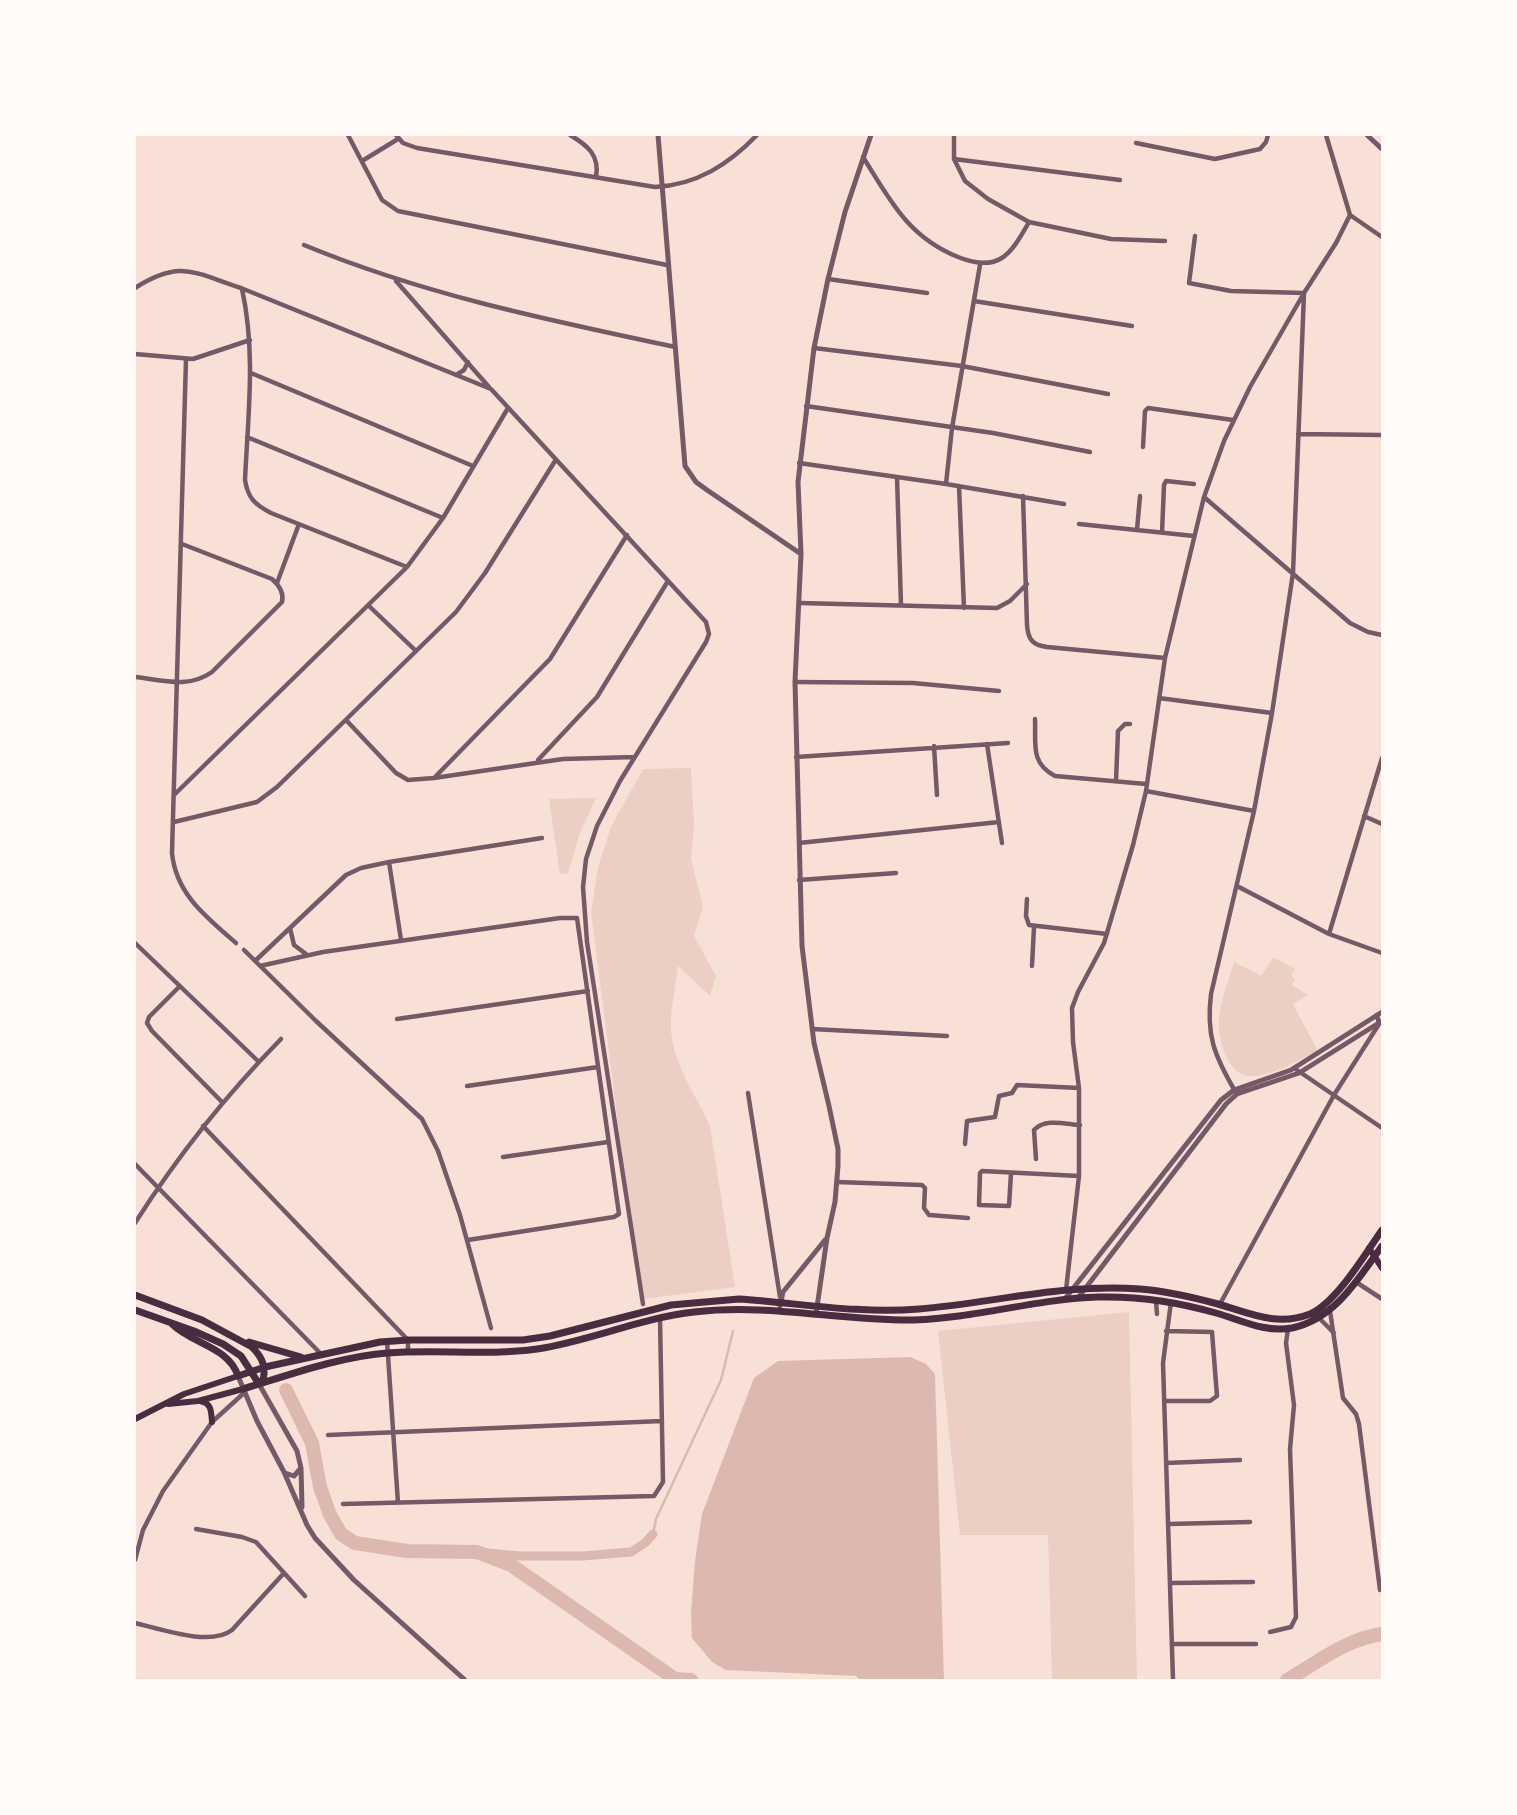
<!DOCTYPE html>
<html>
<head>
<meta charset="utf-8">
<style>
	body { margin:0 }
	#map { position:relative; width:1517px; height:1815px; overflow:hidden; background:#f7e1d7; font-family:Karla,sans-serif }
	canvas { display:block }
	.frame { position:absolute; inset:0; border:136px solid #fffaf5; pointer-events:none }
</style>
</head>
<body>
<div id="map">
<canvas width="1517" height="1815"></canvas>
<div class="frame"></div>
</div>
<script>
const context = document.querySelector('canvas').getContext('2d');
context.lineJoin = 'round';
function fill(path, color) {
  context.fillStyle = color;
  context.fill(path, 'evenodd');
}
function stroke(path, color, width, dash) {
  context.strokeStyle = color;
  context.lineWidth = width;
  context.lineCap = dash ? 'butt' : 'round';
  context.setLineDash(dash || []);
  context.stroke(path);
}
fill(new Path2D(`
	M691 768 694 825 691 859 703 907 694 936 716 976 710 996 678 966C676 987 670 1008 671 1031 674 1066 696 1095 710 1126L735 1287 643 1299 623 1163 591 912 598 867 611 827 643 769Z
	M596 796H597L580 833 568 873 560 874 549 799 595 798Z
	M1273 957 1295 969 1291 976 1295 979 1292 985 1308 995 1293 1004 1318 1051C1298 1060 1271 1078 1247 1076 1239 1075 1232 1067 1228 1060 1209 1023 1224 998 1234 962L1261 976Z
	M1129 1312 1137 1680H1052L1048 1535H960L938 1331Z`), '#ebcfc5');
fill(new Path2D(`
	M910 1357 926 1364 935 1374 944 1680H860L856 1676 726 1670 712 1662 692 1638 691 1613 695 1561 702 1514 754 1378 778 1361Z`), '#dcb8b0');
stroke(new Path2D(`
	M653 1534 656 1519 721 1380 733 1331`), '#dcb8b0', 2.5);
stroke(new Path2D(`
	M477 1552 520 1556H583L631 1552 645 1543 653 1534`), '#dcb8b0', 9);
stroke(new Path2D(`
	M286 1390 312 1443 320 1487 330 1515 341 1534 355 1543 407 1551 477 1552 511 1565 675 1679 691 1680
	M1287 1680C1318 1662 1346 1639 1382 1634`), '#dcb8b0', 14);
stroke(new Path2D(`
	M348 135 382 200 398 211 667 265
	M396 135 403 143 417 148 655 187C697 185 729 164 757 135
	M570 135C587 145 600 155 596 177
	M954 135V159L965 181 988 199 1029 222 1111 239 1165 241
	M1136 143 1215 159 1260 149 1266 142 1268 135
	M863 157C890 200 908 237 958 257 998 273 1010 256 1029 222
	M954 159 1120 180
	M362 161 398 139
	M1350 215 1382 237
	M1195 236 1189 283 1231 291 1304 293 1293 573 1272 713 1254 811 1211 994C1206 1035 1214 1055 1235 1091
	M304 245C425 295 548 320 675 347
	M828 279 927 293
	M396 281 489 387
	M135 288C181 259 194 273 241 288L491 389 706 622 709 634 706 642 620 781 597 826 586 859 583 887 587 942 643 1304
	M242 289C256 352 248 415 245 480 248 498 254 504 271 513L407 567
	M974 301 1132 326
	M814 348 962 366 1108 394
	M135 354 193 359 250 340
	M186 359 172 853C176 894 206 917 236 943
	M251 373 473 466
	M456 375 464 370 468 362
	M806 406 993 433 1090 452
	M1298 434 1382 435
	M247 437 443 518
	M1143 447 1145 411 1148 408 1233 420
	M799 463 946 484 1064 504
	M897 477 901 605
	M946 484 952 428 980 265
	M959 486 964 608
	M1023 496 1027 625C1028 639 1032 645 1047 647L1165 658
	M1204 497 1350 623 1368 632 1382 635
	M1079 524 1194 536
	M1137 530 1140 496
	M1162 533 1164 485 1166 481 1194 484
	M277 583 299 524
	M800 603 997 608 1010 601 1027 584
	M368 605 416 651
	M135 677C163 680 188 689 212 672L282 602C284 593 279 585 272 579L182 544
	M795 682 913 683 999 691
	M1159 698 1272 713
	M1035 719C1036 744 1030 763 1055 776L1146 784
	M346 720 396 773 408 780 434 778 563 759 635 757
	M987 744 1002 843
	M934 746 937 795
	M796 757 1008 743
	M538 760 597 697 668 581
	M435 777 550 659 627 535
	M1116 781 1118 731 1125 724H1130
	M1146 791 1254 811
	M175 794 407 567 443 518 508 408
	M1364 816 1382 824
	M174 822 257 802 277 787 456 612 485 573 555 461
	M799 843 999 822
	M389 862 542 838
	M799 880 896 873
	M1237 886 1329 934 1382 953
	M1027 899 1026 916 1029 925 1107 934
	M290 928 294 945 306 954
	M1329 934 1382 758
	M135 943 259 1062
	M244 950 316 1021 422 1119 438 1151 460 1215 491 1328
	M255 961 346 875 361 868 389 862 401 940
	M260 966 323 952 560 918H577L619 1214 614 1217 468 1240
	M1032 966 1034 927
	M180 986 149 1017 147 1023 152 1031 223 1103
	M397 1019 588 991
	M812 1029 947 1036
	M1294 1068 1382 1128
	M467 1086 598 1067
	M748 1093 780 1297
	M203 1126 408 1340V1351
	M965 1144 967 1121 995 1117 999 1096 1012 1093 1017 1085 1079 1088
	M503 1157 608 1142
	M1036 1159 1034 1130C1045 1118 1065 1124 1080 1125
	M135 1164 321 1354
	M1011 1173 1009 1206 979 1205 980 1173 982 1171 1079 1176
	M837 1182 922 1185 925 1188 924 1208 929 1215 968 1218
	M135 1223C177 1157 226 1095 281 1039
	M1356 1282 1382 1299
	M1066 1290 1079 1176V1088L1073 1042 1072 1008 1078 992 1104 943 1133 845 1146 791 1165 658 1204 497 1224 441 1250 387 1304 293 1336 243 1350 215 1326 135
	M1156 1301 1157 1314
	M1171 1302 1163 1363 1173 1680
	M1220 1304 1334 1095 1379 1024 1377 1015
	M1330 1311 1343 1398 1356 1414 1359 1424 1380 1590
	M1319 1318 1334 1333
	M387 1341 398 1503
	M1165 1401H1210L1217 1396 1212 1332 1166 1331
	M328 1435 662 1421
	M1166 1463 1240 1460
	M343 1504 654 1496 663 1482 660 1318
	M1169 1524 1250 1522
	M196 1529 242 1537 256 1542 305 1596
	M135 1560 143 1530 163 1491 212 1422 244 1393
	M1171 1583 1253 1582
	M135 1623C161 1629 210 1647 232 1630L284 1573
	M1270 1632 1291 1627 1296 1617 1290 1449 1294 1405 1286 1343 1288 1329
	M1172 1644H1256`), '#755966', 4.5);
stroke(new Path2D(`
	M658 135 685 466 696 482 707 490 801 554
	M1367 135 1382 149
	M1078 1298 1226 1104 1237 1094 1299 1073 1382 1021
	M1064 1300 1221 1100 1234 1090 1291 1070 1382 1012
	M780 1306 783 1292 825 1240
	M816 1314 827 1238 835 1202 838 1166V1149L829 1106 814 1043 802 946 795 682 801 554 798 482 814 348 828 279 845 212 871 135
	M238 1376 257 1421 284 1472 307 1525 315 1538 354 1580 465 1680
	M259 1384 297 1451 301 1468 302 1507
	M285 1473 294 1476 301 1468`), '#755966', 5);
stroke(new Path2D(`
	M1369 1248 1382 1268
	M200 1401C212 1403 211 1412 212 1422
	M168 1404 198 1401 243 1389
	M135 1419 184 1394 238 1376`), '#4a2c40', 6);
stroke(new Path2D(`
	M135 1295 202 1320 252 1347C263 1358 267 1368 262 1383
	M135 1310 194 1331 223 1344 241 1356 259 1384
	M172 1324C192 1344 229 1347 238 1376L265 1367 380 1342 408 1340H523L550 1336 671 1305 739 1299C798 1303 859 1314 919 1309 992 1303 1066 1283 1140 1289 1166 1291 1192 1297 1218 1304 1249 1313 1277 1327 1310 1314 1337 1302 1365 1254 1382 1230
	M249 1342 301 1357
	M243 1389C289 1375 338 1357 387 1353 437 1349 487 1356 537 1349 590 1341 640 1318 694 1312 768 1303 840 1321 914 1320 977 1318 1036 1299 1098 1297 1138 1296 1178 1302 1216 1313 1241 1320 1265 1333 1292 1328 1335 1319 1358 1279 1382 1246`), '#4a2c40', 7);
</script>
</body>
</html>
